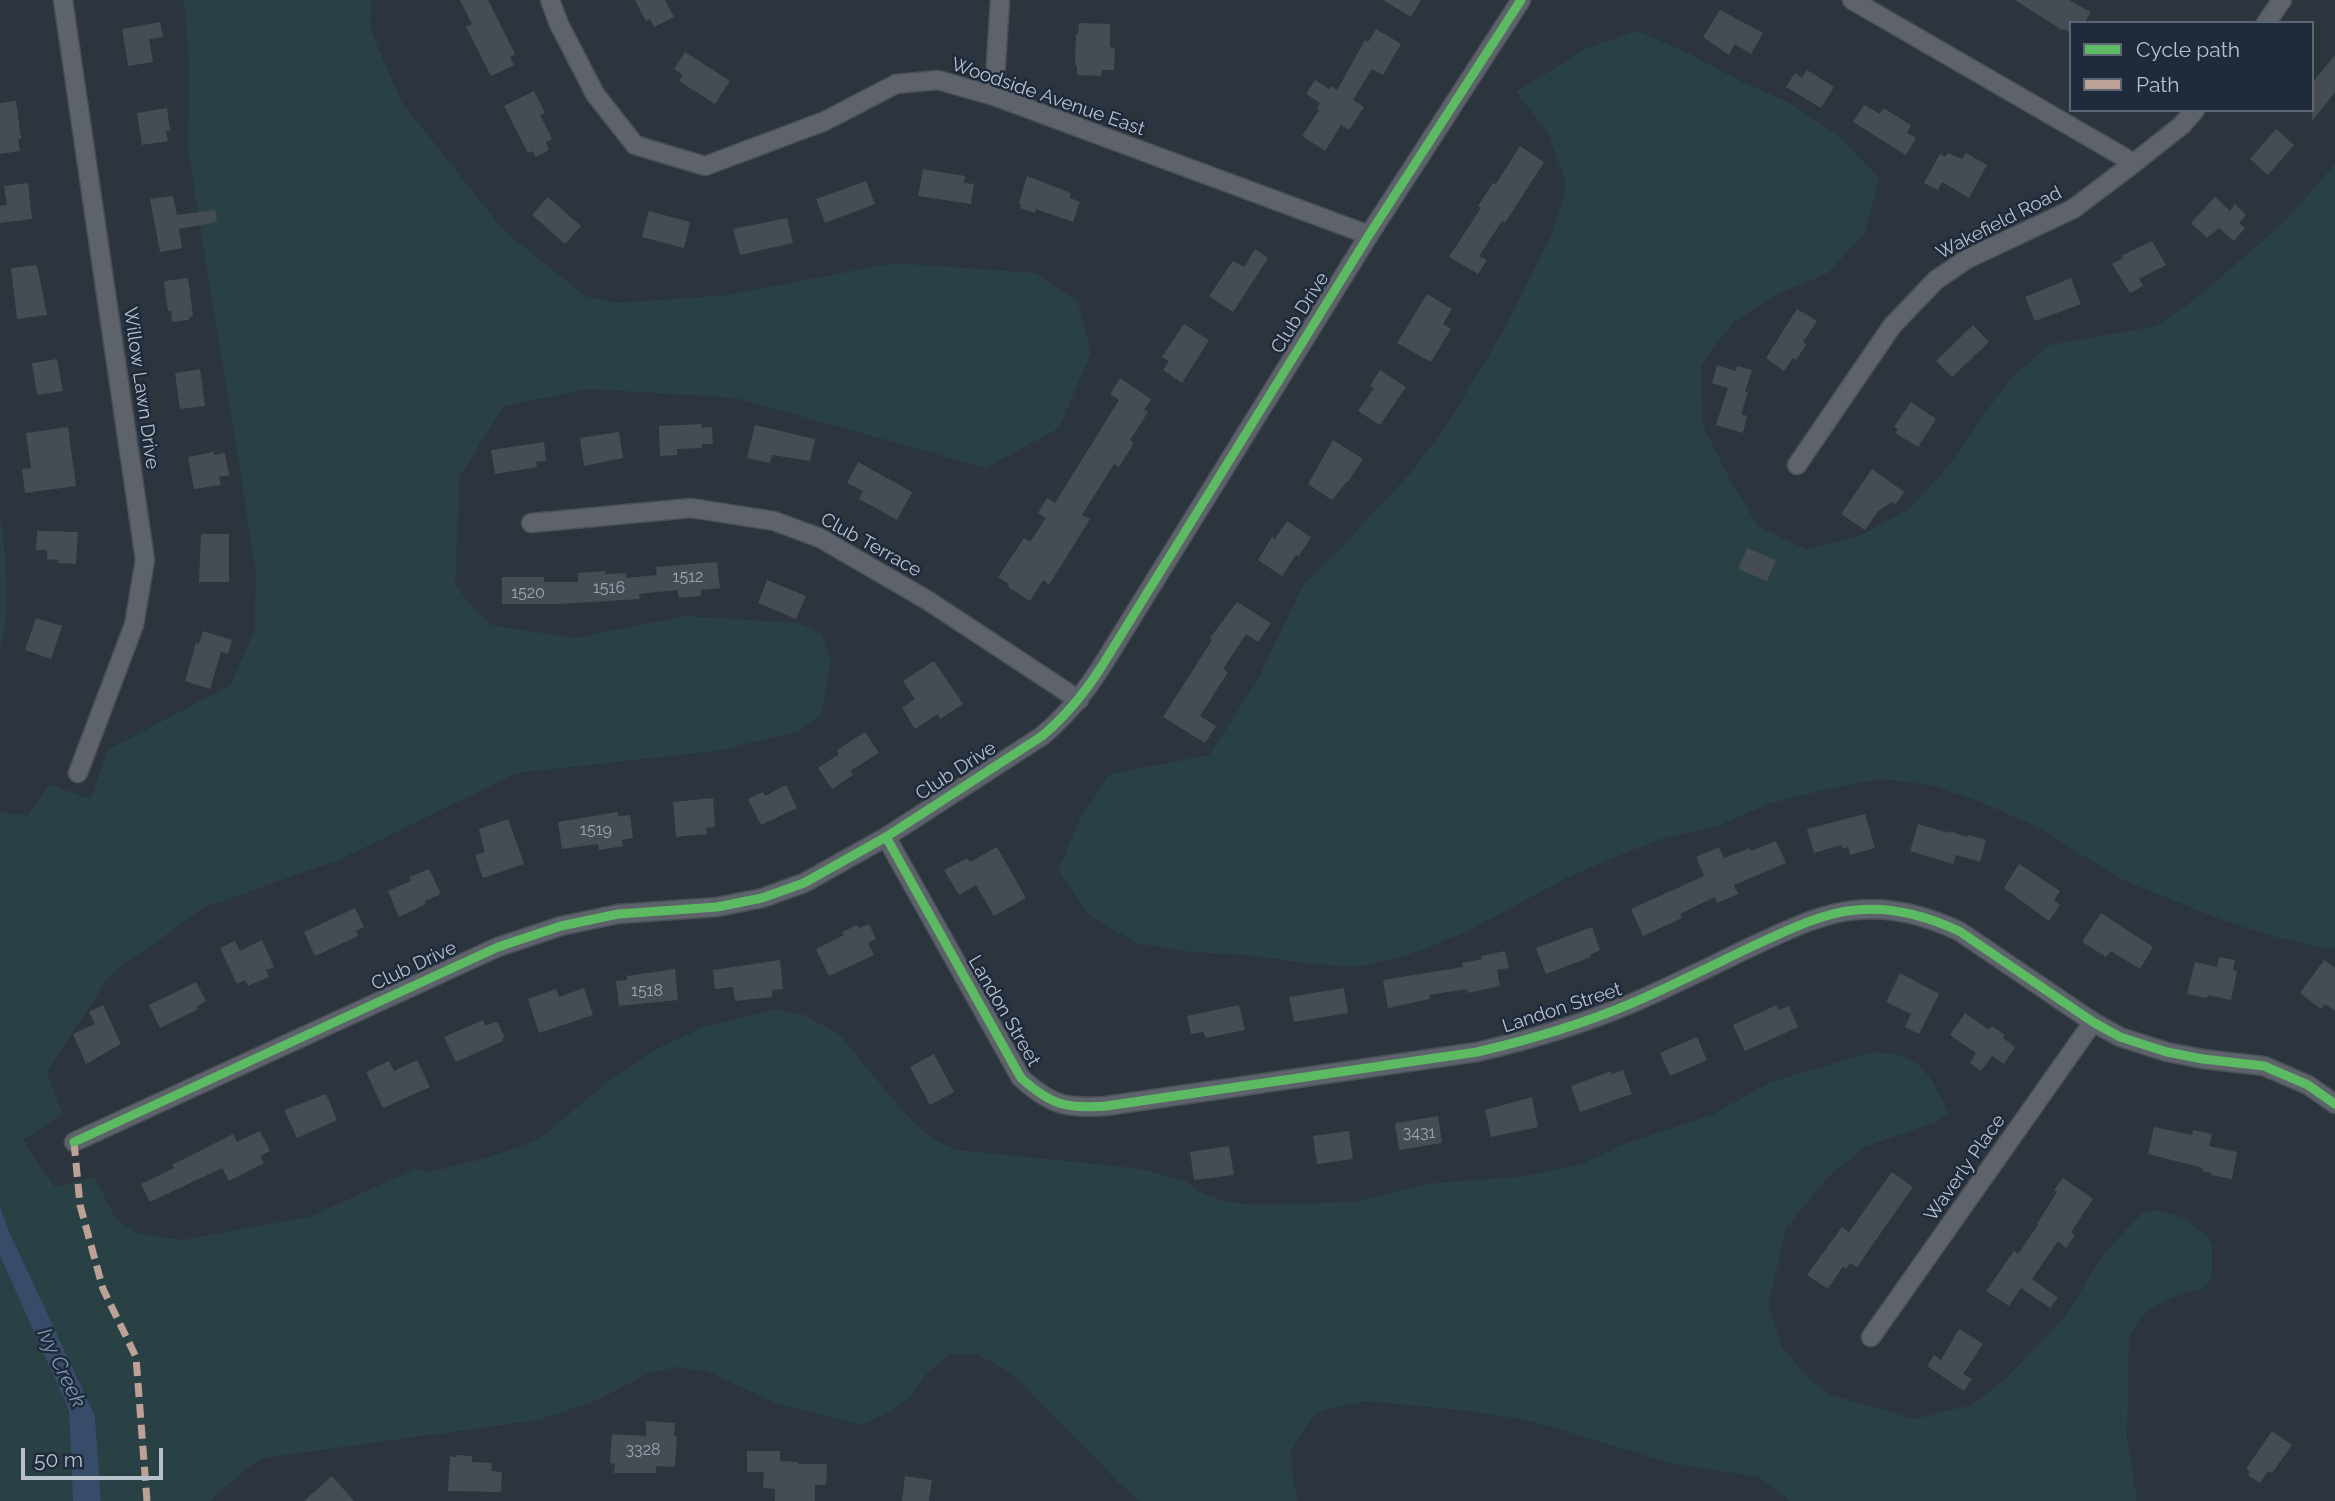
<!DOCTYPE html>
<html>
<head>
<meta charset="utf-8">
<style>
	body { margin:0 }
	#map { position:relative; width:2335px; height:1501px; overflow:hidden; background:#2c343e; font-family:Raleway,sans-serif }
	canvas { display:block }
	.legend { position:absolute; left:2069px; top:21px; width:245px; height:91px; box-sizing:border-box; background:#1f2a3a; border:2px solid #5c6675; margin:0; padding:9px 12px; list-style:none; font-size:21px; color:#b8c0ce }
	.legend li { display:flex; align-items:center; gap:14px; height:35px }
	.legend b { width:35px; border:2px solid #5c6675 }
	.scale { position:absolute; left:21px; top:1448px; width:142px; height:32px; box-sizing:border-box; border:4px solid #b8c0ce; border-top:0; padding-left:9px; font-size:21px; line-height:24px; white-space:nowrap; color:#b8c0ce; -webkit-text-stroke:5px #1f2a3a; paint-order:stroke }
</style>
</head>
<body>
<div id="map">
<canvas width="2335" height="1501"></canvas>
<ul class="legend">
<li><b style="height:9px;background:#5cba63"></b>Cycle path</li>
<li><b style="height:9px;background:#bda197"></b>Path</li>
</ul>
<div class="scale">50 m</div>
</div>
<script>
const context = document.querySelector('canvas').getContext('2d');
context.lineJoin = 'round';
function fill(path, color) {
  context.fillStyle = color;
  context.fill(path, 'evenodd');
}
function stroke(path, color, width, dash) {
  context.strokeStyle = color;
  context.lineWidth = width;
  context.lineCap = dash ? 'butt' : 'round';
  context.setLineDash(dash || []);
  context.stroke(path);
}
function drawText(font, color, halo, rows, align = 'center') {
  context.font = font + ' Raleway,sans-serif';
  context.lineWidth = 5;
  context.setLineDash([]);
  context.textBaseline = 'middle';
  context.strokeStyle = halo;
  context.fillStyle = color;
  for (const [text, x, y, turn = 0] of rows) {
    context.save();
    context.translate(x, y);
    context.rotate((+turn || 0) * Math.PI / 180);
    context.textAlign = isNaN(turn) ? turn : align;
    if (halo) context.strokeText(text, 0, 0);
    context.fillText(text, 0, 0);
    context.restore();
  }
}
fill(new Path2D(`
	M184 0H371L370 28 401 101 504 231 587 297 617 303 728 295 894 263 1035 273 1078 302 1091 353 1059 428 986 468 736 398 590 389 504 406 460 476 455 584 471 606 491 625 575 638 686 616 797 623 822 634 831 661 822 714 800 731 716 751 517 773 339 860 205 907 110 975 47 1073 63 1114 23 1140 55 1187 94 1177 116 1219 139 1234 181 1240 309 1217 415 1169 430 1172 486 1158 539 1139 616 1075 664 1045 704 1027 778 1009 804 1015 839 1034 900 1108 930 1137 957 1150 1143 1169 1187 1182 1198 1191 1226 1202 1254 1205 1355 1202 1425 1184 1526 1176 1584 1163 1624 1144 1711 1115 1771 1082 1865 1054C1914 1047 1931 1072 1948 1113L1936 1122 1865 1147 1830 1175 1786 1228 1768 1306 1782 1347 1809 1379 1832 1395 1915 1419 1971 1405 2004 1380 2065 1317 2104 1253 2142 1213 2157 1210 2184 1218 2206 1235 2212 1247V1274L2206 1287C2172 1299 2141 1302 2129 1341L2127 1438 2137 1501H1790L1758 1477 1671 1463 1528 1420 1469 1411 1366 1401 1324 1410 1313 1417 1291 1451 1293 1479 1298 1501H1140L1123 1487 1017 1378 978 1354 950 1355 927 1373 911 1396 888 1413 860 1425 775 1403 707 1371 677 1367 647 1374 598 1400 538 1420 264 1458 252 1464 210 1501H101L95 1416 8 1229 0 1207V812L27 816 49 784 90 799 108 750 230 685 254 632 256 571 188 151 189 64Z
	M1637 31 1690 54 1740 81 1790 103 1839 136 1879 178 1865 233 1828 273 1778 294 1733 322 1701 365 1703 425 1729 478 1758 526 1807 550 1862 535 1909 509 1946 469 2008 381 2049 345 2156 326 2198 297 2284 222 2335 164V947L2326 949 2276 937 2222 920 2125 881 2031 824 1980 802 1930 785 1879 779 1823 790 1768 804 1718 826 1664 838 1612 858 1561 881 1464 933 1411 954 1357 967 1304 963 1248 955 1192 952 1136 943 1090 916 1058 871 1079 821 1110 774 1209 755 1256 683 1303 585 1341 548 1414 469 1448 423 1503 332 1550 238 1567 184 1547 132 1516 92 1583 50Z
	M0 517C6 553 12 614 0 649Z
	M0 1256 69 1410 73 1501H0Z`), '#294045');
fill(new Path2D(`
	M0 1207 8 1229 95 1416 101 1501H73L69 1410 0 1256Z`), '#374c69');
fill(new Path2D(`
	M460 0H488L515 54 510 57 514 65 491 76 466 27 472 24Z
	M635 0H665L674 17 654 27 650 19 646 21Z
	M1383 0H1421L1411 17Z
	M2015 0H2069L2091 12 2084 23H2071V33L2064 29 2062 30Z
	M1720 10 1763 33 1751 54 1735 44 1729 55 1703 37Z
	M160 22 163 37 149 39 153 62 128 66 122 29Z
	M1079 23 1110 24V47L1115 48 1114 70H1102L1101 76 1077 75V65H1075L1076 34H1078Z
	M1376 29 1401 44 1383 75 1372 69 1353 100 1364 107 1349 130 1341 125 1325 151 1302 136 1319 110 1317 108 1320 103 1306 94 1315 80 1329 89 1331 86 1337 90 1365 40 1368 42Z
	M685 52 730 81 715 104 679 81 683 75 674 69Z
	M2335 55V92L2312 121V83Z
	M1807 70 1834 87 1821 108 1786 87 1795 73 1802 78Z
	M534 91 545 113 540 115 552 139 546 142 549 150 535 157 533 151 528 153 504 106Z
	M16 101 21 139H18L20 151 0 154V103Z
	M1864 105 1880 114 1883 108 1911 125 1907 133 1916 138 1906 155 1853 122Z
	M167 108 170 131H166L168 141 142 145 137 113Z
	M2276 129 2294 145 2268 175 2250 159Z
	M1520 146 1544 162 1505 223 1502 221 1479 256 1487 260 1478 274 1449 257 1481 208 1478 206 1493 183 1496 184Z
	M1948 153 1962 159 1966 153 1987 165 1969 198 1942 182 1938 190 1924 183 1940 154 1945 157Z
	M923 169 965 176 964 183 974 184 971 204 918 196Z
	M1027 176 1071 193 1070 198 1080 202 1073 222 1036 209 1035 213 1020 208 1021 204 1019 203Z
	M866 181 875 204 825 223 816 199Z
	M28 183 32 219 0 223V206L7 205 4 186Z
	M173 196 177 215 215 210 217 222 179 229 182 248 160 252 150 199Z
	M548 197 581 226 565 244 532 215Z
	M2215 197 2230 211 2235 204 2246 215 2239 223 2245 228 2234 241 2219 228 2207 238 2191 223Z
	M649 211 690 222 684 248 642 237Z
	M787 218 793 243 740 255 733 229Z
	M2152 241 2166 265 2139 279 2143 286 2130 293 2112 264 2123 258 2121 256Z
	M1255 249 1268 258 1233 312 1209 296 1233 261 1244 267Z
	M37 265 47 315 17 319 11 268Z
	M188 278 193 316 189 317V320L172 322 171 310 168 311 164 281Z
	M2071 278 2081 304 2035 321 2025 297Z
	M1427 294 1452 309 1443 324 1451 329 1431 362 1397 343Z
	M1797 309 1817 321 1803 342 1806 344 1805 346 1796 360 1793 358 1784 371 1766 358Z
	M1184 324 1209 340 1182 383 1163 370 1169 361 1162 357Z
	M1973 325 1989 342 1952 377 1936 361Z
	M57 359 63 391 37 395 32 363Z
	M1717 365 1736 371 1737 366 1752 370 1745 392H1748L1741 414 1747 416 1743 433 1716 425 1728 388 1712 383Z
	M200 369 205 406 180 409 175 373Z
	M1380 370 1406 387 1380 425 1358 411 1374 388 1370 386Z
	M1120 378 1151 399 1144 410 1148 412 1130 440 1134 443 1119 467 1114 464 1082 515 1090 519 1059 569 1049 585 1043 580 1030 601 1008 587 1009 584 998 577 1024 538 1030 542 1046 518 1038 513 1047 498 1055 503 1119 400 1110 394Z
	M1911 402 1936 419 1918 447 1895 433 1898 429 1894 427Z
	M701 424 702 428 712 427 713 444H702V448L677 449V455L660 456 659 426Z
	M755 425 815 439 810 461 772 455 770 463 747 458Z
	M68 427 76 486 25 493 22 469 31 468 26 433Z
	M619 432 623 458 584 466 580 438Z
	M1333 440 1363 459 1348 482 1347 481 1332 500 1308 484Z
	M544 442 546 461 536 462 537 467 495 474 491 450Z
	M214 452V455L225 453 229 475 219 477 221 485 194 489 188 457Z
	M858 462 912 492 897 520 859 499 863 491 847 483Z
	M1872 469 1904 492 1896 504 1892 502 1878 511 1865 530 1841 514Z
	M1287 521 1311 537 1299 556 1296 555 1282 576 1258 560 1272 537 1275 539Z
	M37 531 78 532 76 564 58 563V560L47 559V550H36Z
	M201 534H229V582H199Z
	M1747 548 1776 560 1767 581 1738 569Z
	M717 562 720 588 701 590V596L679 598 677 590 639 594 640 599 559 604H502V577H544V582H578V573L605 571V574L626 573V578L657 575 656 567Z
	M767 580 806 596 796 619 758 603Z
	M1237 602 1271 623 1258 642 1246 634 1223 669 1228 672 1200 716 1216 726 1205 743 1163 717 1212 640 1210 638Z
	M36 618 62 626 51 659 25 650Z
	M203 631 232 640 228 654 221 652 210 689 185 681 196 643 199 644Z
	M934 661 963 704 940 719 938 714 915 729 902 708 915 699 903 681Z
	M865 732 879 753 850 771 853 775 832 789 818 768 839 754 837 750Z
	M786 785 797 808 761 825 748 799 763 792 765 796Z
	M713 798 715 827 706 828 707 834 676 837 673 802Z
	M618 812V816L630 815 633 838 622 840 623 846 599 850 598 844 562 849 558 822Z
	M1865 814 1875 848 1850 855 1848 847 1842 849 1841 845 1814 853 1807 829Z
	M508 819 524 864 483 878 475 855 485 852 479 829Z
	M1918 824 1948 833 1949 831 1967 837 1968 835 1986 840 1980 862 1956 855 1953 864 1910 851Z
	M1776 841 1786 863 1734 885 1738 894 1717 903 1715 897 1680 914 1682 918 1643 936 1631 909 1704 876 1696 857 1719 847 1724 858 1749 848 1751 851Z
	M997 847 1026 898 994 916 976 885 959 895 944 870 967 858 970 862Z
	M2019 864 2060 891 2054 900 2060 905 2049 921 2004 888Z
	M429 869 441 894 425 901 426 903 422 906 399 917 388 891 411 881 409 877Z
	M355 908 364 927 356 931 358 936 315 956 304 932Z
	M2101 913 2153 947 2140 969 2111 951 2106 957 2082 942Z
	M869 924 876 939 868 943 874 955 829 976 816 949 844 935 842 932 857 925 859 928Z
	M1592 927 1600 950 1590 955 1591 957 1546 974 1536 948Z
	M262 940 274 967 266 970 269 977 248 986 245 980 237 984 220 948 235 941 240 951Z
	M1505 951 1509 968 1497 970 1500 986 1468 993 1467 989 1429 995 1430 999 1388 1008 1383 980 1463 967 1462 963 1482 959 1481 956Z
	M2219 957 2235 960 2233 970 2237 971 2231 1000 2208 995 2207 998 2187 994 2195 962 2217 967Z
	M780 960 783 989 772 990V997L735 1001 733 987 715 989 713 970Z
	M2324 960 2335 968V1011L2325 1004 2321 1009 2300 993Z
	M675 969 678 1000 619 1006 616 981 627 980V976Z
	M1900 973 1939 994 1919 1034 1905 1027 1911 1014 1886 1002Z
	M196 982 206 1001 197 1006 198 1009 160 1028 149 1005Z
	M584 988 593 1015 539 1033 528 999 556 989 559 997Z
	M1344 988 1348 1013 1294 1022 1289 997Z
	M103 1005 121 1044 86 1064 73 1034 95 1024 89 1012Z
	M1239 1005 1245 1030 1206 1038 1203 1032 1191 1034 1187 1016Z
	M1777 1005 1779 1010 1789 1006 1798 1027 1745 1051 1733 1025Z
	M1965 1013 1989 1030 1992 1026 2005 1035 2003 1038 2015 1047 2004 1064 1992 1056 1981 1071 1970 1063 1976 1053 1950 1035Z
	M483 1020 485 1026 495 1022 498 1023 505 1038 502 1039 503 1041 456 1062 444 1037Z
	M1697 1037 1707 1060 1670 1076 1660 1053Z
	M934 1054 954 1092 930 1105 910 1067Z
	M417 1060 430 1087 383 1108 366 1072 389 1061 394 1071Z
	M1623 1070 1632 1094 1580 1112 1571 1086 1611 1071 1612 1074Z
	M326 1094 337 1120 297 1138 284 1110Z
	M1532 1097 1538 1127 1491 1137 1485 1110Z
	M1438 1116 1442 1143 1399 1150 1395 1123Z
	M2154 1127 2192 1135 2193 1130 2212 1134 2209 1146 2237 1152 2232 1179 2211 1175V1173L2202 1171 2203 1168 2148 1154Z
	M260 1131 270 1151 260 1156 264 1163 229 1181 222 1168 150 1202 141 1184 174 1168 172 1165 233 1134 237 1142Z
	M1349 1131 1353 1159 1317 1164 1313 1136Z
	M1229 1146 1234 1175 1194 1180 1190 1152Z
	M1892 1172 1913 1187 1857 1267 1850 1263 1846 1269 1843 1266 1828 1289 1807 1275 1842 1227 1849 1232Z
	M2063 1178 2093 1199 2071 1232 2075 1235 2066 1248 2058 1241 2032 1279 2058 1298 2050 1308 2021 1288 2009 1306 1986 1291 2014 1251 2018 1254 2038 1225 2037 1224 2057 1192 2054 1190Z
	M1959 1329 1983 1344 1963 1374 1972 1379 1964 1391 1927 1366 1934 1355 1941 1360Z
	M646 1421 675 1423 674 1436H677L675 1467 656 1466V1473H614L615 1464 610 1463 612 1434 646 1436Z
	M2272 1431 2292 1445 2272 1473 2268 1471 2260 1483 2248 1475 2250 1472 2246 1469Z
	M747 1451H780V1461L797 1462 799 1464H827L826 1485H815V1501H775V1489L763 1488 764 1472H747Z
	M456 1455 472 1456V1462L492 1463 491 1471 502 1472 501 1492 448 1491 450 1456 456 1457Z
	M332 1476 354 1501H304Z
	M905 1476 932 1480 929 1501H902Z`), '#454c54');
const street = new Path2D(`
	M63 0 145 560 134 625 78 773
	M550 0 559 24 595 94 635 145 705 166 825 121 896 84 938 80 994 96 1369 235
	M1852 0 2134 163
	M2266 23 2282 0
	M994 96 1000 0
	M1797 465 1892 326 1936 280 1967 259 2073 209 2134 163 2182 125 2195 110
	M531 523 691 508 774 521 820 538 927 600 1079 700
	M886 837 1021 1078C1051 1105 1066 1109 1106 1106L1477 1052C1529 1040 1580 1025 1630 1004 1672 986 1713 965 1755 945 1786 931 1821 913 1856 910 1892 906 1927 916 1959 931L2093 1022 2120 1037 2167 1052 2203 1059 2264 1066 2308 1085 2335 1104
	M74 1142 498 947 561 926 618 914 717 907 762 898 804 883 886 837 1042 736C1066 716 1083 695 1100 669L1369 235 1521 0
	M1871 1337 2093 1022`);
stroke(street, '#494f56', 21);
stroke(street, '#5d626b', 18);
stroke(new Path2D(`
	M74 1142 80 1205 103 1289 136 1357 147 1501`), '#bda197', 7, [14, 7]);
stroke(new Path2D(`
	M886 837 1021 1078C1051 1105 1066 1109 1106 1106L1477 1052C1529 1040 1580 1025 1630 1004 1672 986 1713 965 1755 945 1786 931 1821 913 1856 910 1892 906 1927 916 1959 931L2093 1022 2120 1037 2167 1052 2203 1059 2264 1066 2308 1085 2335 1104
	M74 1142 498 947 561 926 618 914 717 907 762 898 804 883 886 837 1042 736C1066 716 1083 695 1100 669L1369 235 1521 0`), '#5cba63', 9);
drawText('16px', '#9ba3b0', null, [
	["1512",688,577],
	["1516",609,588],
	["1520",528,593],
	["1519",596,830],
	["1518",647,991],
	["3431",1419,1133],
	["3328",643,1450]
]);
drawText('19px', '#b8c0ce', '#1f2a3a', [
	["Woodside Avenue East",1048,97,19],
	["Wakefield Road",1999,223,-27],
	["Club Drive",1300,313,-58],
	["Willow Lawn Drive",141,388,82],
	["Club Terrace",871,545,29],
	["Club Drive",956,771,-33],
	["Club Drive",414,966,-25],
	["Landon Street",1562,1008,-18],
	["Landon Street",1004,1011,60],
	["Waverly Place",1965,1168,-55]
]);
drawText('italic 21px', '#7d96b7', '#1f2a3a', [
	["Ivy Creek",61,1368,64]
]);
</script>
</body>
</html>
